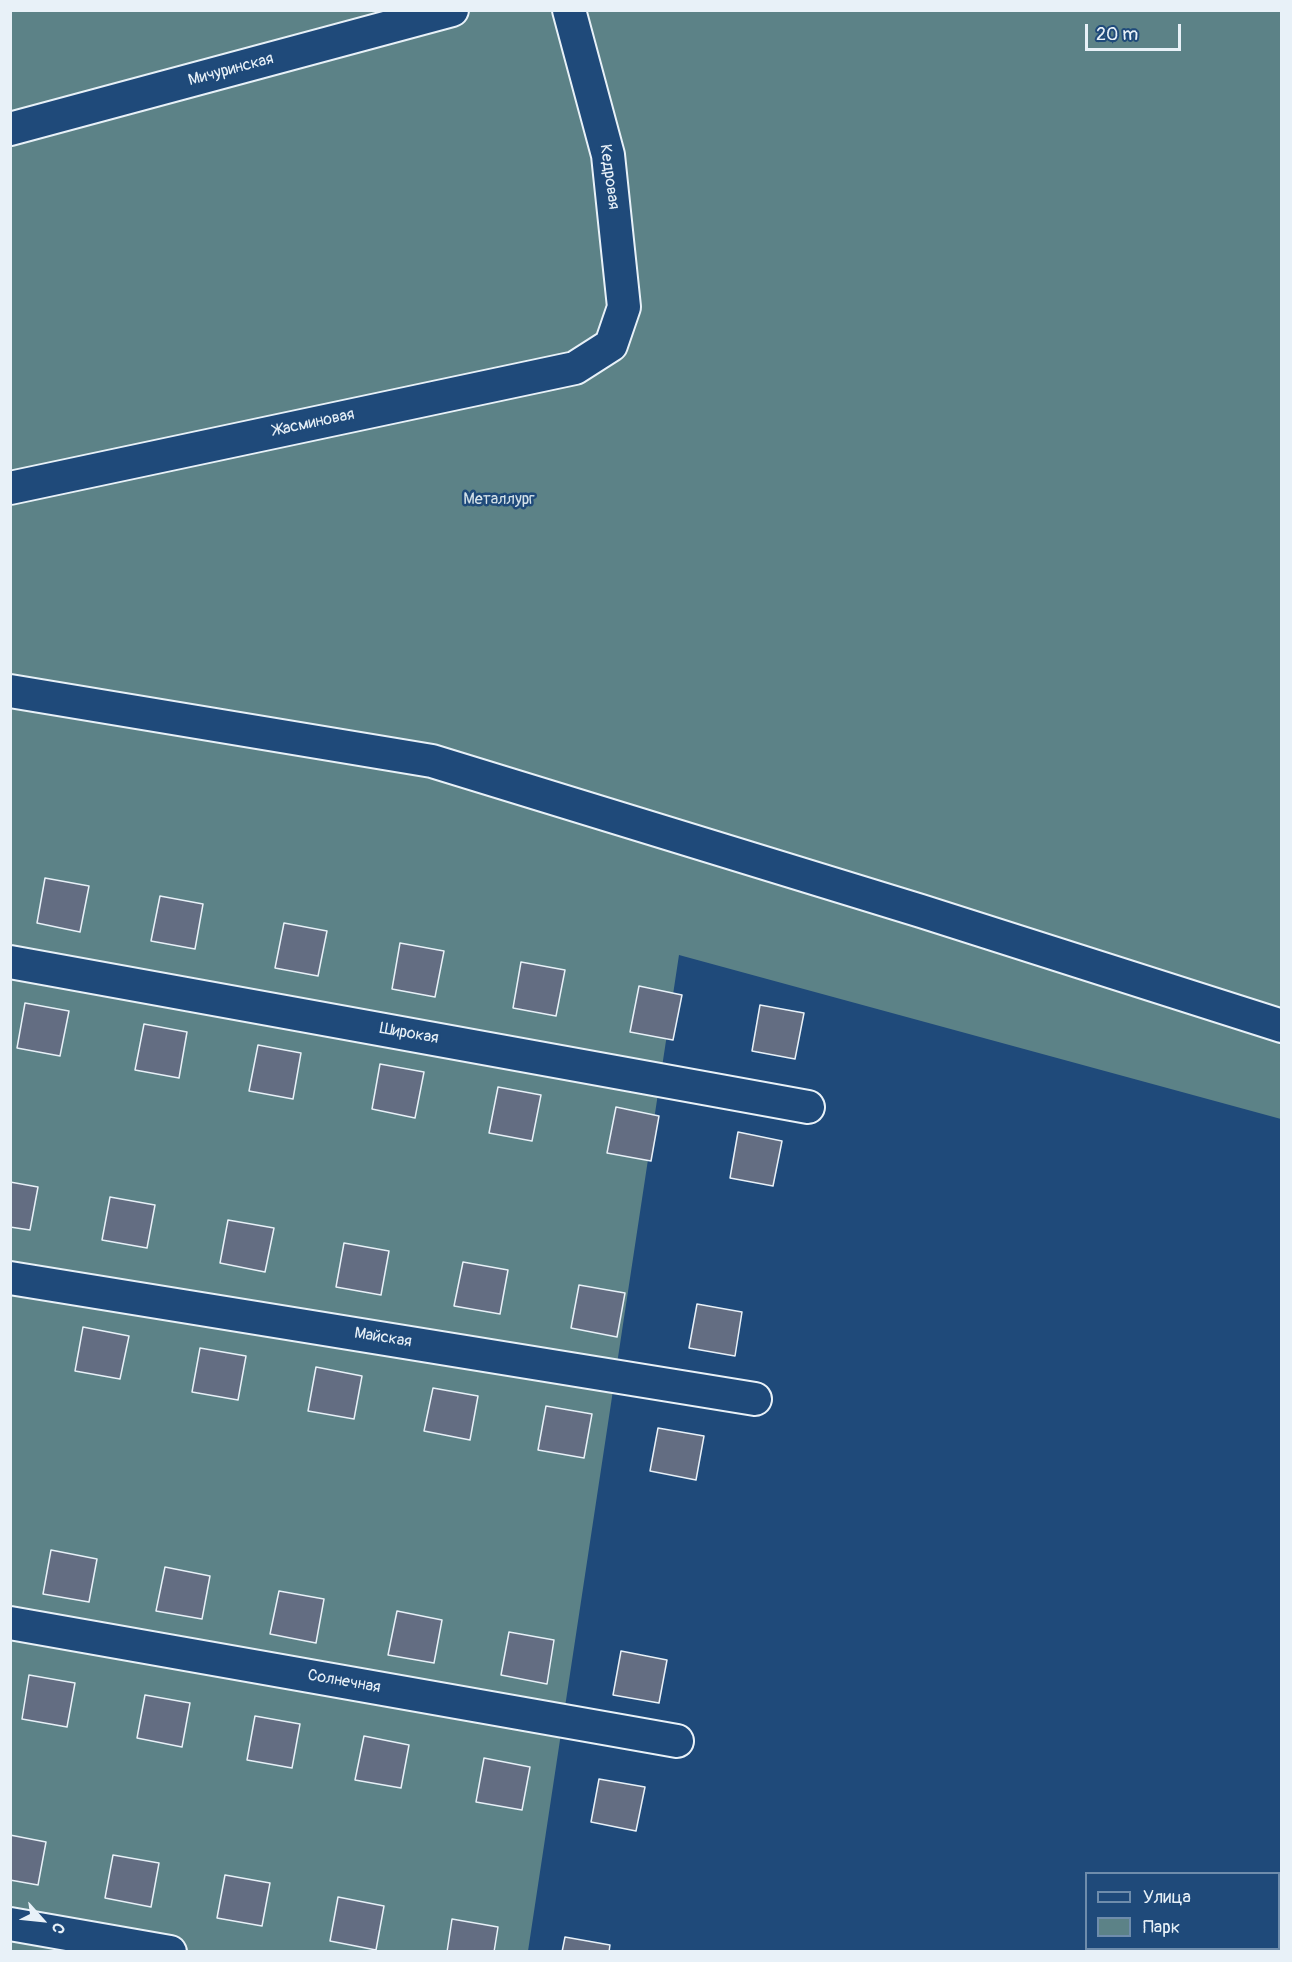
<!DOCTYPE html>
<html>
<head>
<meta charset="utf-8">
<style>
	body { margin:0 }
	#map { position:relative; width:1292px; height:1962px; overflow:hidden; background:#1f4a7a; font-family:Pangolin,sans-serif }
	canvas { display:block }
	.frame { position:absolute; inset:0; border:12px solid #e8f1f8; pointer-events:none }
	.legend { position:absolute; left:1085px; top:1872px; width:195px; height:78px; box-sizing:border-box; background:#1f4a7a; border:2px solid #6f8dac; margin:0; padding:8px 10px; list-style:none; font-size:18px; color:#e8f1f8 }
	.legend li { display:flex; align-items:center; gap:12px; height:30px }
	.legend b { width:30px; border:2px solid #6f8dac }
	.north { position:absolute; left:12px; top:1890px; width:60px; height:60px; -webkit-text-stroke:4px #1f4a7a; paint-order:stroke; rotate:117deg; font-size:16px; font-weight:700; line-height:24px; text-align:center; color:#e8f1f8 }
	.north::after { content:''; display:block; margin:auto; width:21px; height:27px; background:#e8f1f8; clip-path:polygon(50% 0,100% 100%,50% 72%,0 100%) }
	.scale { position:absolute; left:1085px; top:24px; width:96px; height:27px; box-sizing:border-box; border:3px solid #e8f1f8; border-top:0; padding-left:8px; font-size:18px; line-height:21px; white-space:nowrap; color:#e8f1f8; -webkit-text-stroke:4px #1f4a7a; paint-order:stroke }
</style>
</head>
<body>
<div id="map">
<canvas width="1292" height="1962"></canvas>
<div class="frame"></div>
<ul class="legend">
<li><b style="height:8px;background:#1f4a7a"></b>Улица</li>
<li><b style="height:16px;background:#5c8287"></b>Парк</li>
</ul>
<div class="north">С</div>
<div class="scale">20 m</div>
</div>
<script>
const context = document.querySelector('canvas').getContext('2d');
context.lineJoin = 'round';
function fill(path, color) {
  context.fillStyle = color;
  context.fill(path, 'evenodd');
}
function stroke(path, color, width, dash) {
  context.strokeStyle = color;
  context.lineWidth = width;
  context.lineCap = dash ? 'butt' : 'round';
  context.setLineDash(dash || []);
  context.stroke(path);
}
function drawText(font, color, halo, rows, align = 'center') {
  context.font = font + ' Pangolin,sans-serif';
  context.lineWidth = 5;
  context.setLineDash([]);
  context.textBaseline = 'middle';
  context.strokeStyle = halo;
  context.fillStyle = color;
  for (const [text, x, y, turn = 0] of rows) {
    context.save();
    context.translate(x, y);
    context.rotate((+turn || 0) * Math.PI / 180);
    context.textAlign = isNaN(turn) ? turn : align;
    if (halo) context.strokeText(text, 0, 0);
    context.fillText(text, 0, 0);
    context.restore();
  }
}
fill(new Path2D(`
	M11 11H1281V1119L679 955 528 1951 11 1952Z`), '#5c8287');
const building = new Path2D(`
	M45 878 89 886 80 932 37 923Z
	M160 896 203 904 195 949 151 941Z
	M284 923 327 931 318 976 275 968Z
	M400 943 444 951 435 997 392 989Z
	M521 962 565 970 556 1016 513 1008Z
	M639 986 682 995 673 1040 630 1032Z
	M25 1003 69 1011 60 1056 17 1048Z
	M760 1005 804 1013 795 1059 752 1051Z
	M144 1024 187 1032 179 1078 135 1070Z
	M258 1045 301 1053 293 1099 249 1091Z
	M380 1064 424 1072 415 1118 372 1109Z
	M498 1087 541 1095 532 1141 489 1133Z
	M616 1107 659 1116 651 1161 607 1153Z
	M738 1132 782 1141 773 1186 730 1178Z
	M10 1182 38 1187 30 1230 10 1227Z
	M110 1197 155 1205 147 1248 102 1240Z
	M228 1220 274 1228 265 1272 220 1263Z
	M344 1243 389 1251 381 1295 336 1287Z
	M463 1262 508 1270 500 1314 454 1306Z
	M579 1285 625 1293 617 1337 571 1328Z
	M697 1304 742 1312 735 1356 689 1348Z
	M83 1327 129 1336 120 1379 75 1371Z
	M200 1348 246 1356 238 1400 192 1392Z
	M316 1367 362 1376 354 1419 308 1411Z
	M433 1388 478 1396 470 1440 424 1431Z
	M546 1406 592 1414 584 1458 538 1450Z
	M658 1428 704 1436 696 1480 650 1471Z
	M51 1550 97 1559 89 1602 43 1594Z
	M165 1567 210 1576 202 1619 156 1611Z
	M279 1591 324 1599 316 1643 270 1634Z
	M397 1611 442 1620 434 1663 388 1655Z
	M509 1632 554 1640 547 1684 501 1675Z
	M621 1651 667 1660 659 1703 613 1695Z
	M29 1675 75 1683 67 1727 22 1719Z
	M145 1695 190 1703 182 1747 137 1738Z
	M255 1716 300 1724 292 1768 247 1760Z
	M364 1736 409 1745 401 1788 355 1780Z
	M484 1758 530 1767 522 1810 476 1802Z
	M599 1779 645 1787 636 1831 591 1822Z
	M10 1835 46 1842 38 1885 10 1880Z
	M113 1855 159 1863 151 1907 105 1898Z
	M225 1875 270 1883 262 1926 217 1918Z
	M338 1897 384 1906 376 1950 330 1941Z
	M452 1919 498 1927 494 1952H447Z
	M565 1937 610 1945 609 1952H562Z`);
fill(building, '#636d82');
stroke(building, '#e8f1f8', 1.5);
const street = new Path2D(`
	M10 129 452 10
	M10 488 575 368 611 345 624 307 608 155 569 10
	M10 691 432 761 921 911 1282 1026
	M10 962 808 1107
	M10 1278 755 1399
	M10 1623 677 1741
	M10 1924 170 1952`);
stroke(street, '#e8f1f8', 36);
stroke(street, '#1f4a7a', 32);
drawText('16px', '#e8f1f8', '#1f4a7a', [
	["Мичуринская",231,70,-15],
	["Кедровая",609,177,82],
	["Жасминовая",314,423,-12],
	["Широкая",409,1034,10],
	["Майская",383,1338,9],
	["Солнечная",344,1682,10]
]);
drawText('16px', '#d3e0e7', '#1f4a7a', [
	["Металлург",499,500]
]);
</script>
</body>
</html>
